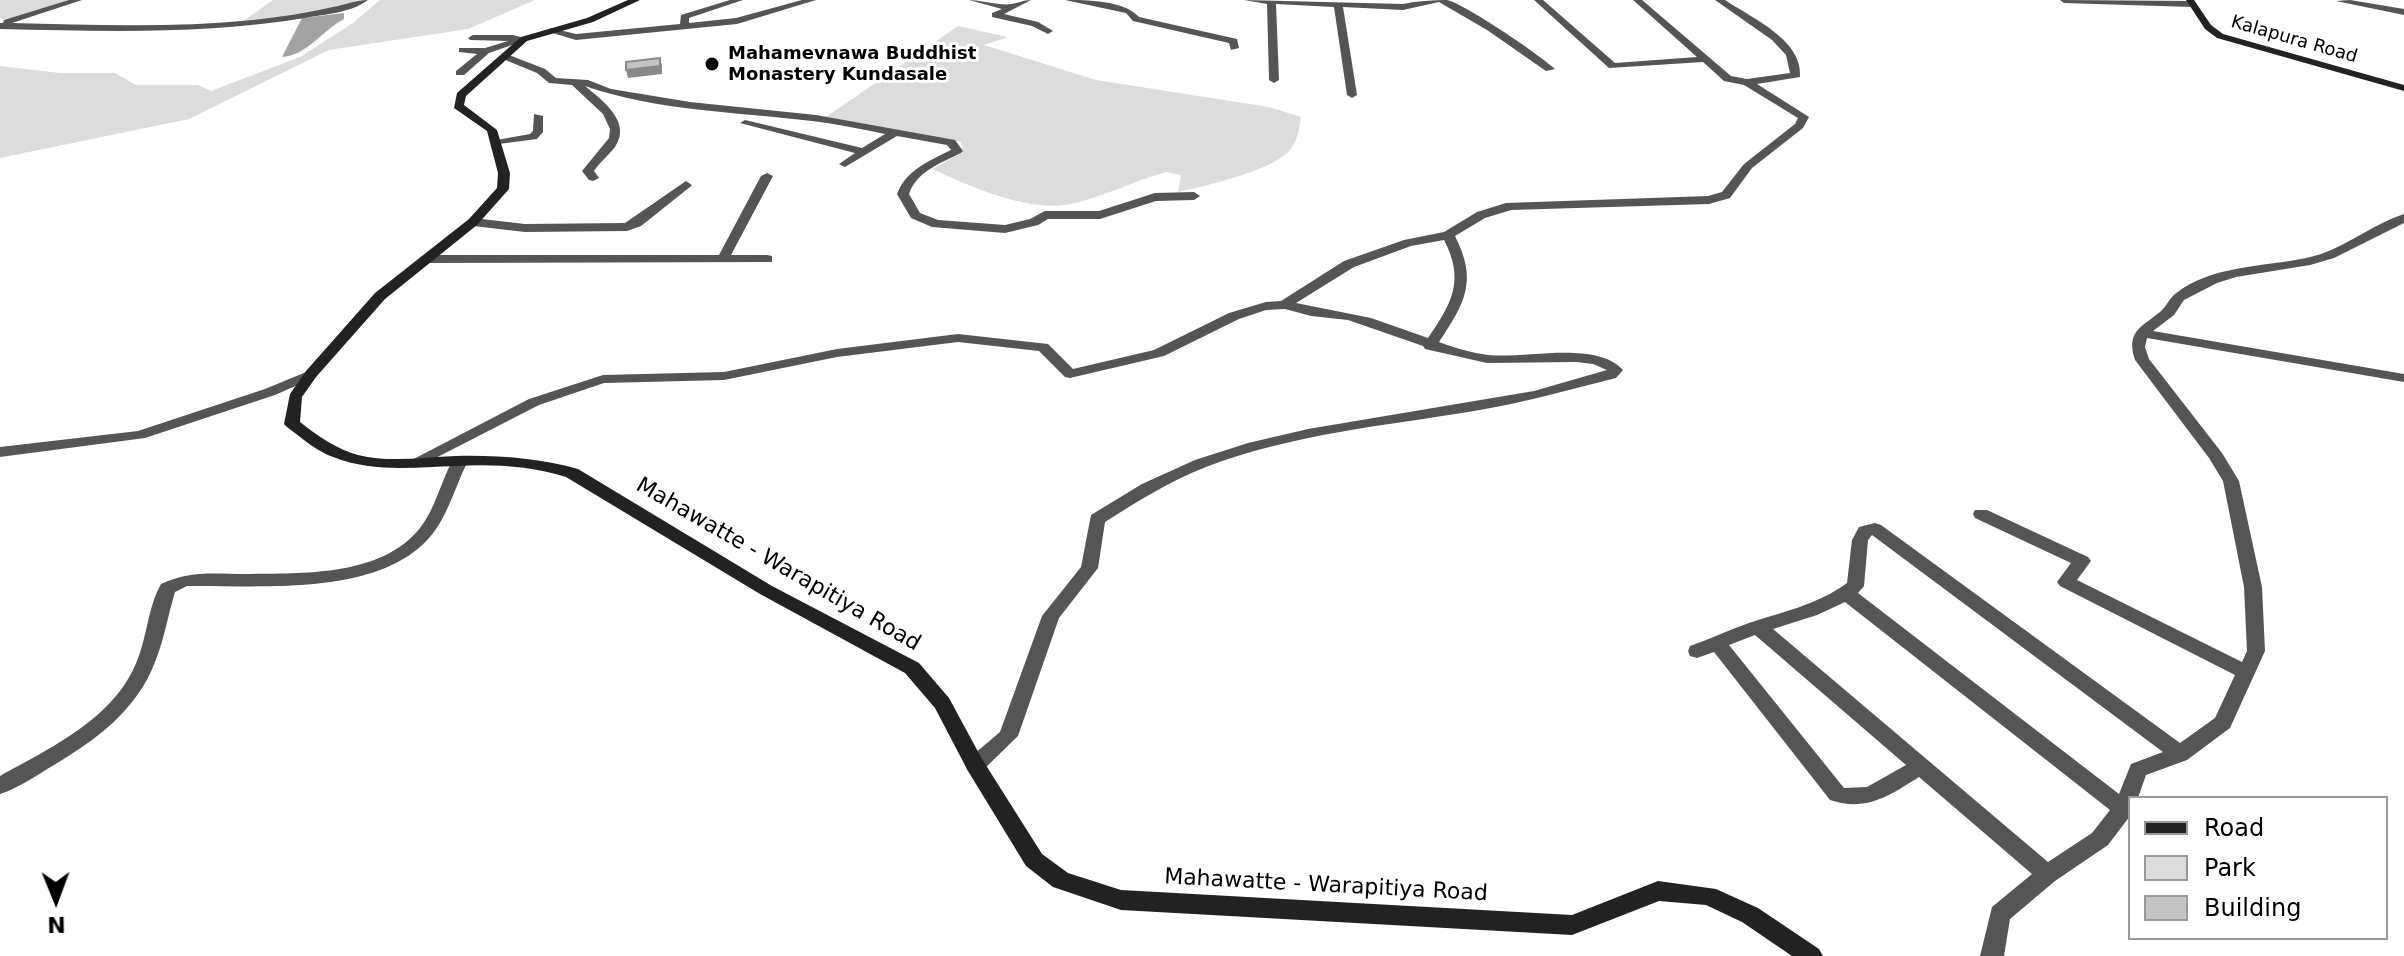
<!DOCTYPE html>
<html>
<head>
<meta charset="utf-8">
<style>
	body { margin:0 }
	#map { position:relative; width:2404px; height:956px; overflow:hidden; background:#fff; font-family:"DejaVu Sans",sans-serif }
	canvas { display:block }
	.legend { position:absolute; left:2128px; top:796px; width:260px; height:144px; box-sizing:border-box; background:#fff; border:2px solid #999; margin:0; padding:10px 14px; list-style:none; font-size:24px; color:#000 }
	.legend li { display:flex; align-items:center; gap:16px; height:40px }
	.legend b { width:40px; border:2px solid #999 }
	.north { position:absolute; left:16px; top:860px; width:80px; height:80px; -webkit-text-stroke:6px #fff; paint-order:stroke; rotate:179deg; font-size:22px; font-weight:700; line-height:32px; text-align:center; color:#000 }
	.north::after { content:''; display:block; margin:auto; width:28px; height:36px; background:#000; clip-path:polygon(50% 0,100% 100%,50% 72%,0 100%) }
</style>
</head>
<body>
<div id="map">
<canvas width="2404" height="956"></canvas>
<ul class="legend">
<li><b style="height:10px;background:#222"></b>Road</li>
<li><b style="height:22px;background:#dcdcdc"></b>Park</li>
<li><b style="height:22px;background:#c4c4c4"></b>Building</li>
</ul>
<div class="north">N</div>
</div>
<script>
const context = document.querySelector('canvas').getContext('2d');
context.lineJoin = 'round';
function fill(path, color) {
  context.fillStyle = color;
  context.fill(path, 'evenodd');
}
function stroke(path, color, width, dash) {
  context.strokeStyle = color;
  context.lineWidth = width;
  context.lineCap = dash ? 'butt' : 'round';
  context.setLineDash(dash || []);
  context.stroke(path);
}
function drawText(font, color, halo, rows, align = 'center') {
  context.font = font + ' "DejaVu Sans",sans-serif';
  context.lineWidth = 6;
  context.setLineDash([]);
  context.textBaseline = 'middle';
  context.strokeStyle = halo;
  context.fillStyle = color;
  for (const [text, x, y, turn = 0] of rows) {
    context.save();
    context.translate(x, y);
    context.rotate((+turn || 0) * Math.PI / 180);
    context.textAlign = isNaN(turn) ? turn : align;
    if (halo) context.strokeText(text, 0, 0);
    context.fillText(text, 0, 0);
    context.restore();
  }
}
fill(new Path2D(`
	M0 0H71L6 20 0 18Z
	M273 0H358L334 9 242 22Z
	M380 0H535L468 29 329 50 189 119 0 158V66L60 73H115L136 85H198L211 91 300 57 353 23Z
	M958 26 1008 37 984 45 1096 80 1269 107 1301 117C1299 129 1298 141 1289 151 1271 171 1205 186 1178 192L1181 175 1166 172C1134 181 1103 197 1071 204 1029 213 969 186 932 169L963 152 961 142 826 117Z`), '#dcdcdc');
fill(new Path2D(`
	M344 13V19C323 30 306 56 282 57L302 18Z`), '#a3a3a3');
fill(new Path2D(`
	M69 0H82L12 23C92 25 173 28 253 20 280 17 306 13 333 7 345 5 355 0 368 0 351 13 325 14 305 18 203 35 102 31 0 29V23H3L4 20Z
	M730 0H743L689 18V23L736 18 802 0H816L737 24 576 40 546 31 551 28 576 34 680 24 681 15Z
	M969 0C980 0 1001 6 1011 4 1019 3 1023 0 1031 0L1004 14 1038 22 1053 31 1048 34 1032 26 992 17V13L1002 9Z
	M1065 0C1086 0 1124 0 1139 17L1237 39 1239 48 1231 50 1229 43 1133 21 1126 13Z
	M1244 0 1403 4C1417 1 1433 0 1447 0 1465 4 1540 55 1555 69L1546 71 1487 30 1439 2 1403 10 1343 7 1357 95 1352 98 1347 95 1334 7 1276 4 1279 80 1274 83 1269 80 1267 4Z
	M1534 0H1543L1615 63 1697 57 1633 0H1642L1731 76 1747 79 1790 73 1786 55 1772 40 1715 0H1725C1752 18 1803 40 1800 77L1757 84 1809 117 1803 128 1752 168 1730 198 1709 204 1511 210 1485 218 1455 236C1478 281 1465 303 1439 342 1455 348 1472 353 1488 355 1526 359 1596 340 1623 370L1616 378C1569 390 1522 403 1474 411 1384 426 1292 434 1206 467 1170 481 1138 501 1105 522L1098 568 1059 618 1018 736 982 771 975 773 968 771 965 765 968 759 1000 732 1042 616 1081 567 1091 515 1142 484 1195 460 1248 443 1308 429 1534 391 1607 370 1593 364 1576 362 1487 363 1425 349 1423 346 1348 320 1311 316 1285 309 1266 310 1239 319 1164 356 1070 378 1065 377 1039 351 958 342 837 357 724 380 604 383 539 405 420 466 414 468 406 463 529 399 603 375 724 372 837 349 958 334 1048 344 1073 369 1154 350 1229 313 1266 302 1281 301 1344 261 1404 240 1444 232 1477 212 1506 203 1708 196 1722 192 1744 164 1795 124 1798 118 1744 85 1724 81 1703 62 1609 68ZM1444 240C1465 280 1452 303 1428 338L1371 318 1296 303 1354 267 1411 246Z
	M2060 0 2192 1 2197 4 2192 7 2064 3Z
	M2350 0 2404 9V15L2336 1Z
	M473 35H513L529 39 489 53 464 75H456V71L477 54 459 52V48H485L508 41 470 40 468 38Z
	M503 55H509L545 69 556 78 588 80 611 89 690 102 816 115 955 140 963 151 961 153C941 163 917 171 909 194L920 213 938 220 1005 225 1030 219 1045 211H1099L1155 193 1194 192 1200 196 1194 200 1156 201 1100 219H1048L1038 225 1005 233 932 227 911 218 897 194C906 170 929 161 951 150L947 145 897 136 845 167 839 164 855 153 740 123 745 120 862 148 885 134C861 129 836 124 812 121 737 112 657 111 585 86 603 101 632 122 615 147 608 156 600 162 594 171L599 178 593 181 589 180 582 171 609 138 610 129 603 114 572 85 549 83 537 73 503 59Z
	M534 114 543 116V132L537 139 491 145V141L530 134 533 131Z
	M767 173 773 176 731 255H767L772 256V262L428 263 422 259 428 255H719L761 176Z
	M686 181 692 185 690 187 641 226 627 231 525 232 473 226 467 222 473 218 525 224 625 223Z
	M2404 214V223L2334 258 2310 265 2236 277 2217 283 2184 300 2174 315 2153 331 2404 374V382L2147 338 2145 347 2149 359 2222 453 2239 481 2262 587 2265 651 2230 728 2187 760 2146 775 2138 798H2130V816L2108 845 2055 881 2010 919 2004 956H1980L1992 907 2032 874 1919 777C1889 796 1866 812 1830 800L1714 652 1697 658 1690 656 1688 651 1690 646C1710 639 1729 630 1749 623 1782 612 1817 605 1847 583L1852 540 1859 527 1875 523 1881 525 2180 743 2215 718 2235 675 2060 586 2057 582 2071 563 1975 518 1973 514 1975 510H1987L2088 557 2091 561 2077 580 2242 662 2247 651 2244 587 2223 481 2209 458 2135 360C2126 332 2140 328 2160 312 2166 307 2169 299 2175 294 2214 262 2276 268 2321 254 2350 244 2375 223 2404 214ZM1872 535 2163 752 2131 764 2119 794 1858 593 1864 586 1868 540ZM1845 602 2110 810 2092 833 2048 862 1773 629 1817 615ZM1755 635 1906 765 1867 787 1844 788 1729 645Z
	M311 370 316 371 318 374 316 377 275 395 145 438 0 457V447L138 431 265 389Z
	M460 456 468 461C455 486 448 517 429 538 377 597 259 585 187 586L175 592C168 615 164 640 155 662 137 710 96 740 54 765 37 775 19 788 0 794V776C50 748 114 719 137 661 147 637 148 607 161 584 191 570 213 574 246 574 302 573 381 577 420 528 435 509 441 482 452 461Z`), '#555');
fill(new Path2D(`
	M628 0H640L593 22 527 41 466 96 464 105 497 130 510 173 509 189 477 225 385 299 316 377 302 397 300 422C318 436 336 449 358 455 390 463 424 457 456 456 497 455 538 458 578 469L772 586 919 663 949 698 982 759 1042 854 1068 873 1121 890 1572 915 1658 881 1716 889 1758 908 1819 949 1823 956H1792L1742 922 1706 905 1659 901 1572 935 1121 910 1053 887 1026 866 968 771 935 708 905 673 760 594 566 477C531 466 493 464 456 466 414 467 374 473 333 457 316 451 302 438 287 427L284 424 290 394 306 371 375 293 469 219 497 188 498 173 487 131 454 108 457 93 521 37 587 18Z
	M2186 0H2194L2211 25 2223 34 2404 85V91L2217 38 2205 29Z`), '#222');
fill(new Path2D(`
	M660 58 662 66V74L628 78 626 70Z`), '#898989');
const building = new Path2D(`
	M660 58V66L626 70V62Z`);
fill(building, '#c4c4c4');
stroke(building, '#898989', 2);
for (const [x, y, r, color] of [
	[712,64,8,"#000"]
]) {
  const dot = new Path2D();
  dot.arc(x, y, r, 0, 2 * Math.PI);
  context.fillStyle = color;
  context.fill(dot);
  stroke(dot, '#fff', 3);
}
drawText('18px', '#000', '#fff', [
	["Kalapura Road",2294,40,16]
]);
drawText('bold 18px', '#000', '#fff', [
	["Mahamevnawa Buddhist",728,54],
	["Monastery Kundasale",728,75]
], 'left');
drawText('22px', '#000', '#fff', [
	["Mahawatte - Warapitiya Road",778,565,30],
	["Mahawatte - Warapitiya Road",1326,886,3]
]);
</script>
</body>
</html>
